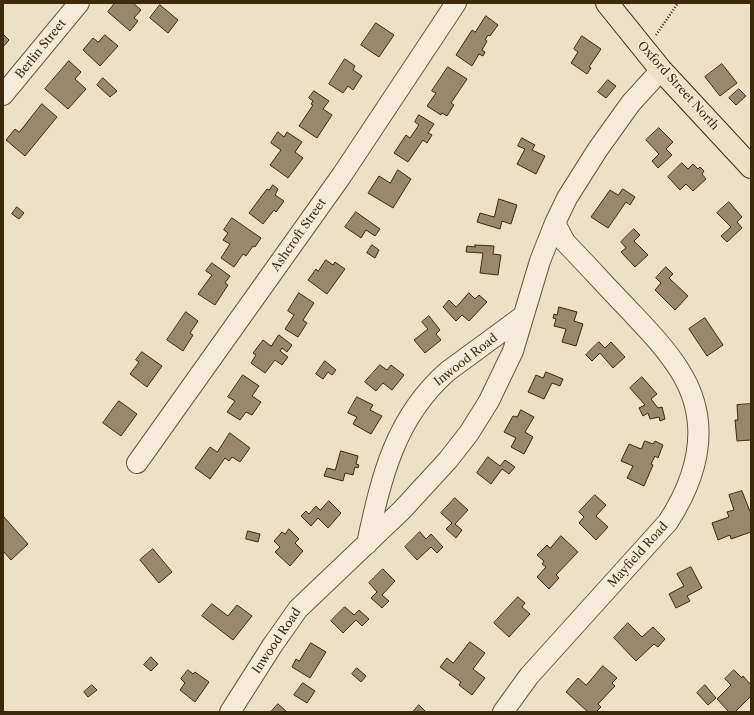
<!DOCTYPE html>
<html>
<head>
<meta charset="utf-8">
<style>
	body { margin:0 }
	#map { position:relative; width:754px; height:715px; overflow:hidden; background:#eee0c6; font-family:"Libre Caslon Text",serif }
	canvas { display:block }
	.frame { position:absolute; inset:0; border:4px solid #3d290c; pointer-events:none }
</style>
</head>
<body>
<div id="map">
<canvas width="754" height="715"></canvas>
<div class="frame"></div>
</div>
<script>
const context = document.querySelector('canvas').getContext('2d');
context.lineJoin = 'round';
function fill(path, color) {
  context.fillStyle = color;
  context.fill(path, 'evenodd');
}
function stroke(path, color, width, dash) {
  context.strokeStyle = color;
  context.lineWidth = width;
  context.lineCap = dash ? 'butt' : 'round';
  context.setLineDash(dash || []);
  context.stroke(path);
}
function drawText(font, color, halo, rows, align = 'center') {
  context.font = font + ' "Libre Caslon Text",serif';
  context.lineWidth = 3;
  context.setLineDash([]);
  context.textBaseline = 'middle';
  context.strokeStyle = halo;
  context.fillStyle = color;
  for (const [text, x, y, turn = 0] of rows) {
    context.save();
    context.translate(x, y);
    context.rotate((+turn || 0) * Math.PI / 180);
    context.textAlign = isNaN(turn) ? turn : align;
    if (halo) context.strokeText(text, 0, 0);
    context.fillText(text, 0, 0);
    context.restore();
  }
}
const building = new Path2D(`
	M115 3H133L141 10 134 18 138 21 130 31 108 12Z
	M160 5 178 20 168 33 150 18Z
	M486 16 498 25 490 36 488 35 485 40 487 41 482 50 485 52 483 56 479 54 472 66 456 55 472 30 475 32Z
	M376 23 394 35 379 57 361 45Z
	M3 34 9 40 3 47Z
	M105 35 118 46 100 66 83 50 93 38 98 42Z
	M582 36 601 49 589 67 591 68 587 74 571 63 578 52 574 49Z
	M345 59 355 66 353 70 362 76 353 90 348 86 343 93 329 84Z
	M69 61 81 72 75 79 86 89 68 109 45 89Z
	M722 64 737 83 720 96 705 77Z
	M448 67 467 79 451 103 454 105 447 116 442 113 441 115 427 106 436 93 432 91Z
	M103 78 117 91 110 97 97 85Z
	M608 80 616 86 606 98 598 92Z
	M739 89 746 96 736 105 729 98Z
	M314 91 329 101 323 109 332 115 317 138 299 126 313 105 311 104 313 101 309 98Z
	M42 104 57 117 25 156 6 140 15 129 19 132Z
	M419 115 434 124 428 133 432 135 427 143 423 140 408 162 394 153 406 135 410 138 419 125 415 122Z
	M659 128 673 142 666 149 672 155 658 168 652 161 659 154 646 140Z
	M278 132 284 137 287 132 302 142 295 152 303 158 288 178 270 165 281 150 271 143Z
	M522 138 535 145 532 150 545 156 536 174 517 164 525 149 518 146Z
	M682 163 688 169 693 164 698 169 700 167 704 171 702 174 706 179 693 191 686 184 680 190 668 177Z
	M398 170 411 179 393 208 368 193 379 176 390 183Z
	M273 185 278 189 275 195 284 201 276 212 274 210 263 224 249 213 267 189 269 190Z
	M623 189 635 197 630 205 626 202 608 228 591 217 610 190 618 195Z
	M499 199 517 205 511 224 502 221 500 229 477 222 480 213 494 217Z
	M729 202 742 217 737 222 742 228 727 242 721 236 731 227 717 213Z
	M17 207 24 213 19 219 12 214Z
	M356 212 380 229 375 236 366 230 361 238 345 227Z
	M232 218 261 238 255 247 253 246 246 256 243 254 234 267 221 258 230 244 223 240 228 233 224 230Z
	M634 229 640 235 634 241 648 255 635 267 621 252 626 248 621 242Z
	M372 245 379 250 375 258 367 253Z
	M475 245 494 246 493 254 501 255 498 275 480 273 483 253 466 252 467 246 475 247Z
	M326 260 333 265 335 262 345 269 327 294 308 280 316 269 318 271Z
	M212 263 230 276 225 283 228 285 215 305 198 294 212 275 206 271Z
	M666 267 673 274 669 278 688 296 675 310 655 290 661 283 656 278Z
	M299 293 314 303 303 320 307 323 298 337 285 329 294 315 288 311Z
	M469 293 475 299 479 295 487 302 469 321 462 315 456 321 443 307 449 300 456 307Z
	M559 307 577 312 574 321 583 324 576 346 562 342 566 329 554 326 556 319 553 318 554 314 557 315Z
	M186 312 198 321 190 333 193 335 183 351 167 340Z
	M429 316 440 330 436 334 441 340 425 353 414 340 428 329 422 322Z
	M705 318 723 345 707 356 689 329Z
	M279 335 292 345 287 352 282 348 280 351 288 357 282 365 275 360 265 373 251 363 256 355 253 353 263 340 271 346Z
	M599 342 605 348 611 342 625 357 613 368 600 353 592 361 586 355Z
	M142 352 162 366 147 387 130 374 139 362 136 360Z
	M325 361 336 370 332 375 328 372 323 379 316 374Z
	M380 365 387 370 391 365 404 375 392 390 383 383 376 391 365 382Z
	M546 372 563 379 560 386 552 383 544 399 528 392 536 375 543 378Z
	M243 375 259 386 252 396 261 402 252 415 246 412 240 420 227 412 235 401 228 397Z
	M642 377 657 394 651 399 658 408 662 407 665 419 660 421 659 417 650 419 648 413 643 416 639 408 645 405 630 388Z
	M357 397 373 405 370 410 382 416 371 434 353 424 357 417 348 413Z
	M119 401 137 414 121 436 103 423Z
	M751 404V440L737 441 735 420H738L737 405Z
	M521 410 534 417 525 432 533 437 524 454 511 447 516 438 504 432 513 416 517 417Z
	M230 433 250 448 240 462 232 457 229 461 225 458 210 479 195 468 210 447 217 452Z
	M645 441 653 444 655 441 663 445 658 458 655 456 651 464 653 465 644 486 627 478 633 466 621 461 629 444 641 449Z
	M341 451 358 456 356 464 359 465 358 468 355 467 353 475 345 473 343 481 324 476 327 468 335 470Z
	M488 457 500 466 505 460 515 467 509 474 502 469 491 484 477 473Z
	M742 491 751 514V532L731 539 730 535 718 540 712 523 729 517 727 512 734 510 729 495Z
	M595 495 606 505 596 516 608 527 596 540 579 523 584 517 579 512Z
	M455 498 468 510 455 524 462 530 456 538 446 529 452 523 441 513Z
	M329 501 341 513 328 528 318 518 311 526 301 516 306 511 309 514 316 506 320 510Z
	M3 516 28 544 11 560 3 551Z
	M289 529 299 539 295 543 303 551 290 566 275 552 280 547 274 541 282 532 285 534Z
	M248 531 260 534 258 542 246 539Z
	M420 532 426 539 431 534 443 547 437 553 431 547 417 560 405 547Z
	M561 536 578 552 556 575 559 578 549 589 537 577 546 567 542 564 544 561 537 555 547 545 550 548Z
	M153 549 172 572 159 583 140 560Z
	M691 567 702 588 687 596 690 601 676 608 669 594 684 586 677 574Z
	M383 569 395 581 382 595 389 601 382 608 371 598 377 592 369 583Z
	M518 597 525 603 522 607 530 614 509 637 494 623Z
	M212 604 228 616 237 605 252 616 233 640 202 616Z
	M345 607 354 615 359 610 369 619 362 626 356 620 343 633 331 621Z
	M628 623 642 637 653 627 665 639 658 647 654 644 636 661 614 638Z
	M470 642 485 653 473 669 485 678 472 695 459 685 461 682 440 667 447 658 453 663Z
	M311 643 326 652 310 678 292 667 296 659 299 661Z
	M151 657 158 664 151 671 144 665Z
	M603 666 617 678 612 683 615 686 598 704 601 707 596 712H588L566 692 578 678 586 685Z
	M357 668 366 676 361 682 352 674Z
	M188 670 193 674 195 672 209 682 195 702 180 690 185 683 181 679Z
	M734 670 742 678 743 676 751 685V696L735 712H729L717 699 731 685 725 679Z
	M303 683 315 691 307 703 294 695Z
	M92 685 97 690 88 697 84 692Z
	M705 685 716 698 708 705 697 693Z
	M278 704 287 712H271Z
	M419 705 426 712H413Z`);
fill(building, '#99886d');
stroke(building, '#3d290c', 1);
const minor = new Path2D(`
	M3 95 79 3
	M137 463 342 175 456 3
	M367 544C381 478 395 417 448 371L523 316
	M230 712 272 646 298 609 402 510 448 460 469 433 489 401 513 351 540 261 555 223 567 198 598 149 631 103 661 70
	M503 712 529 676 668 522C699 474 712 422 680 371 667 350 649 331 632 313 609 289 587 265 565 242L555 223`);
const major = new Path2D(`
	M607 3 661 70 751 167`);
stroke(minor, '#69573a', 22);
stroke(major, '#3d290c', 24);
stroke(new Path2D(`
	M656 35 678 3`), '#3d290c', 2.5, [1, 2]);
stroke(minor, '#f4ebda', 20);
stroke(major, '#eee0c6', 22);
drawText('12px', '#3d290c', '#f4ebda', [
	["Berlin Street",41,49,-51],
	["Oxford Street North",678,86,48],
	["Ashcroft Street",299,235,-55],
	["Inwood Road",466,360,-38],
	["Mayfield Road",638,555,-48],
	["Inwood Road",277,641,-56]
]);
</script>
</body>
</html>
